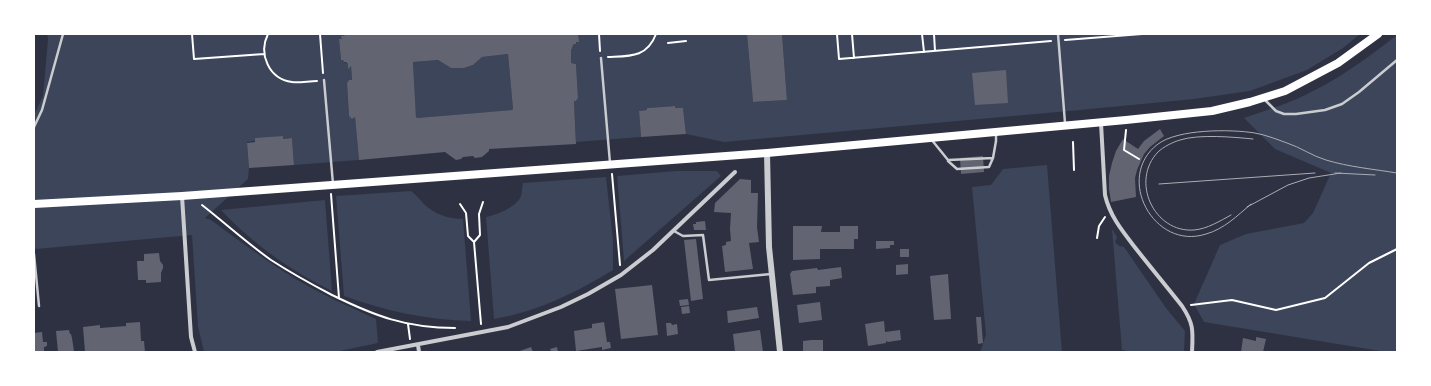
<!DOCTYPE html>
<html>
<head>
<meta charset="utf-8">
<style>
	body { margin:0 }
	#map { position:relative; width:1431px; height:386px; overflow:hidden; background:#2d3142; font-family:"Archivo Narrow",sans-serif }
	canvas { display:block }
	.frame { position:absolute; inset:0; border:35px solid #fff; pointer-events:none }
</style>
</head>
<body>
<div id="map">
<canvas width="1431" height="386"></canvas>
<div class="frame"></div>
</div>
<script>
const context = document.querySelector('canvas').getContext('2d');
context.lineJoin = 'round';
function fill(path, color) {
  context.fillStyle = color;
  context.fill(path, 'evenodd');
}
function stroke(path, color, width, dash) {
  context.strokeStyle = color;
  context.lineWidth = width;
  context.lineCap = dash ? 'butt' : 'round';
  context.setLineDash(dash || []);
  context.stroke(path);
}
fill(new Path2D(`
	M47 34H345L344 36H342V39H339L341 60H343L344 62 348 64V68L351 66 352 80H349L347 83 349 116 352 119 355 117 359 160 294 165 292 138 283 139V136L247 142 249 168 248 179 205 218 211 220C238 240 265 260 294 278 320 294 348 306 376 319L378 343 335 352H204L198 327 192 235 36 249 34 245V115L43 96 48 39Z
	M578 34H747L753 102 787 100 782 34H1360L1343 48 1307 70 1250 91 1194 99 1080 110 724 142 686 134 683 108H675L674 106 647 108V110L639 111 641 137 576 142 574 101H576L578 98 576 64 571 63V49H572V47L574 44H576Z
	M1397 35V352H1386L1204 322 1194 304 1220 245 1246 234 1304 223 1313 213 1331 173 1275 149 1244 118C1267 110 1291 103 1313 91 1343 76 1370 56 1397 35Z
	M508 54 513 109 512 110 417 118 416 117 413 62 438 60 451 68H464L473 65 482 57Z
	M1047 165 1062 352H980L986 335 972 187 991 185 1003 169Z
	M676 171H717L721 176 624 261 617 176Z
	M606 177 613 240V270C577 292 537 312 494 319L486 217C496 215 517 207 521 196 522 192 522 187 523 183Z
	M411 191C416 195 420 199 424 204 434 214 449 219 463 219L471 321C426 320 385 311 344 296L336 196Z
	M325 200 332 291C290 270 254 245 221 210Z
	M1112 229 1117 237 1115 242 1119 246 1124 247 1166 308 1185 331 1184 352H1126L1125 350H1122Z`), '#3c4559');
fill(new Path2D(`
	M345 34H578L579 42H576V44H574L572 47V49H571V63L576 64 578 98 576 101H574L576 144 489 149V151L482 157 475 158 473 156 463 157 461 159 456 160 445 152 359 160 355 117 352 119 349 116 347 83 349 80H352L351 66 348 69V64L346 62H344L343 60H341L339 39H342L341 36H344ZM508 54 513 109 512 110 417 118 416 117 413 62 438 60 451 68H464L473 65 482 57Z
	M747 34H782L787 100 753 102Z
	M1006 70 1008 103 975 105 972 73Z
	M675 106V108H683L686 134 641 137 639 111 647 110V108Z
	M1160 129 1164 136 1150 147 1144 154 1137 170 1135 178 1136 197 1111 202 1109 189V176L1112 163 1116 151 1123 139 1138 149 1144 141Z
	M283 136V139L292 138 294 165 249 168 247 143 255 142V138Z
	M983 156 984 172 961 174 960 158Z
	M740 179 751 180V193H758L757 227 759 242 749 243 753 269 725 272 722 246 726 245V242L731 241 730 229H732H730L731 213 714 212 715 203Z
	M705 221 706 230H694L693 224H696V222Z
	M793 226H822L821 232H840V226H858V239H854V249H820V259L793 260Z
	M696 239 703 299 691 301 684 240Z
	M876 241H894V245H890V248L876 249Z
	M900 249H909V257H900Z
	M159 253 160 261 163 265V268L161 273V282L146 283V280H138L137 261H144V254Z
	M908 264V274L896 275V265Z
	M841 267 842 278 830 280V286L816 287V293L793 295 790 274 792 271 817 268 818 270Z
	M948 274 951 319 934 320 930 276Z
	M652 285 658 335 621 339 615 289Z
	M688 299 689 305 680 306 679 300Z
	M820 302 822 320 799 323 797 305Z
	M689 306 690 313 682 314 681 307Z
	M757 307 759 318 728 323 727 311Z
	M976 317H981L983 343 978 344Z
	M884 321 885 332 900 330 901 340 888 342 886 341V343L868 346 865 324Z
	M140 322 141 341H144L145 352H85L83 327 100 325V328L126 326V323Z
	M604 322 607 342H610L611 348 602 350V347L576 351 574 331 592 328V324Z
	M666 323H671L672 325 677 324 678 334 667 336Z
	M69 330 70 334H71L72 338 74 351 58 352 56 331Z
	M760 330 763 352H735L733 334Z
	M42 332 43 342H47V346L44 347V352H34V333Z
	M1256 337 1266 339 1263 352H1241L1243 338 1256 341Z
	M811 340H823V352H803V341Z
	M531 347 533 352H517Z
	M557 347 558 352H547L551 351 550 349Z`), '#626471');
stroke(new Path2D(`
	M192 34 194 59 264 54
	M268 34C258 54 269 79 292 82 299 83 309 81 317 81
	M320 34 323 73
	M599 34 600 51
	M837 34 839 59 1051 41
	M852 34 854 58
	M922 34 924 52
	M934 34 935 51
	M1065 40 1142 34
	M668 43 686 41
	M608 57C629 56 647 58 656 34
	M1126 130 1124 150 1139 159
	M1073 142 1074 170
	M612 174 620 265
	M331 194 339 298
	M460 204 466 213 468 236 474 242 481 324
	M202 205C225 223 247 243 271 260 291 273 311 284 332 295 375 316 406 328 455 328
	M1097 238 1099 226 1105 217
	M474 242 480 235 479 214 483 202
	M1191 305 1232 300 1276 310 1325 298 1369 263 1397 249
	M408 324 410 339`), '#fff', 2);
stroke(new Path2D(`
	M1058 34 1065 123
	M601 58 610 163
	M324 80 333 184
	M1264 99 1276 111 1284 114H1296L1325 110 1342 104 1359 92 1397 60
	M34 127 42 110 63 34
	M931 139 948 160 993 158 996 141V134
	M948 161 957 169 989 167 993 158
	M674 231 683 236 703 235 709 280 771 274
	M34 254 39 306`), '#caccd0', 2.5);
stroke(new Path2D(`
	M1101 123 1105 195C1110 217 1124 233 1137 250 1152 269 1167 287 1182 306 1194 324 1193 331 1192 352
	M182 196 191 337 195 352
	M418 345 419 352
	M377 352 508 327 561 307 588 294 621 275 653 250 735 172`), '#caccd0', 4);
stroke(new Path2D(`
	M767 153 769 247 780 352`), '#caccd0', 6);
stroke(new Path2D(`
	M34 204 182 196 767 153 1126 120 1212 111 1250 102 1285 91 1338 63 1378 34`), '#fff', 8);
stroke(new Path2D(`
	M1335 173 1375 175
	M1159 184 1315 173
	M1251 204C1237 216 1224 229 1206 234 1154 251 1114 177 1158 144 1178 129 1230 129 1255 133 1266 135 1276 139 1287 143 1300 147 1312 156 1326 160 1349 167 1373 169 1397 173
	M1247 207 1288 185 1309 178 1341 173
	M1231 215C1220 221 1207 229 1194 230 1154 233 1130 181 1158 152 1163 147 1173 142 1180 140 1199 134 1233 137 1253 139`), '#abadb3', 1);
</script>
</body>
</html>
